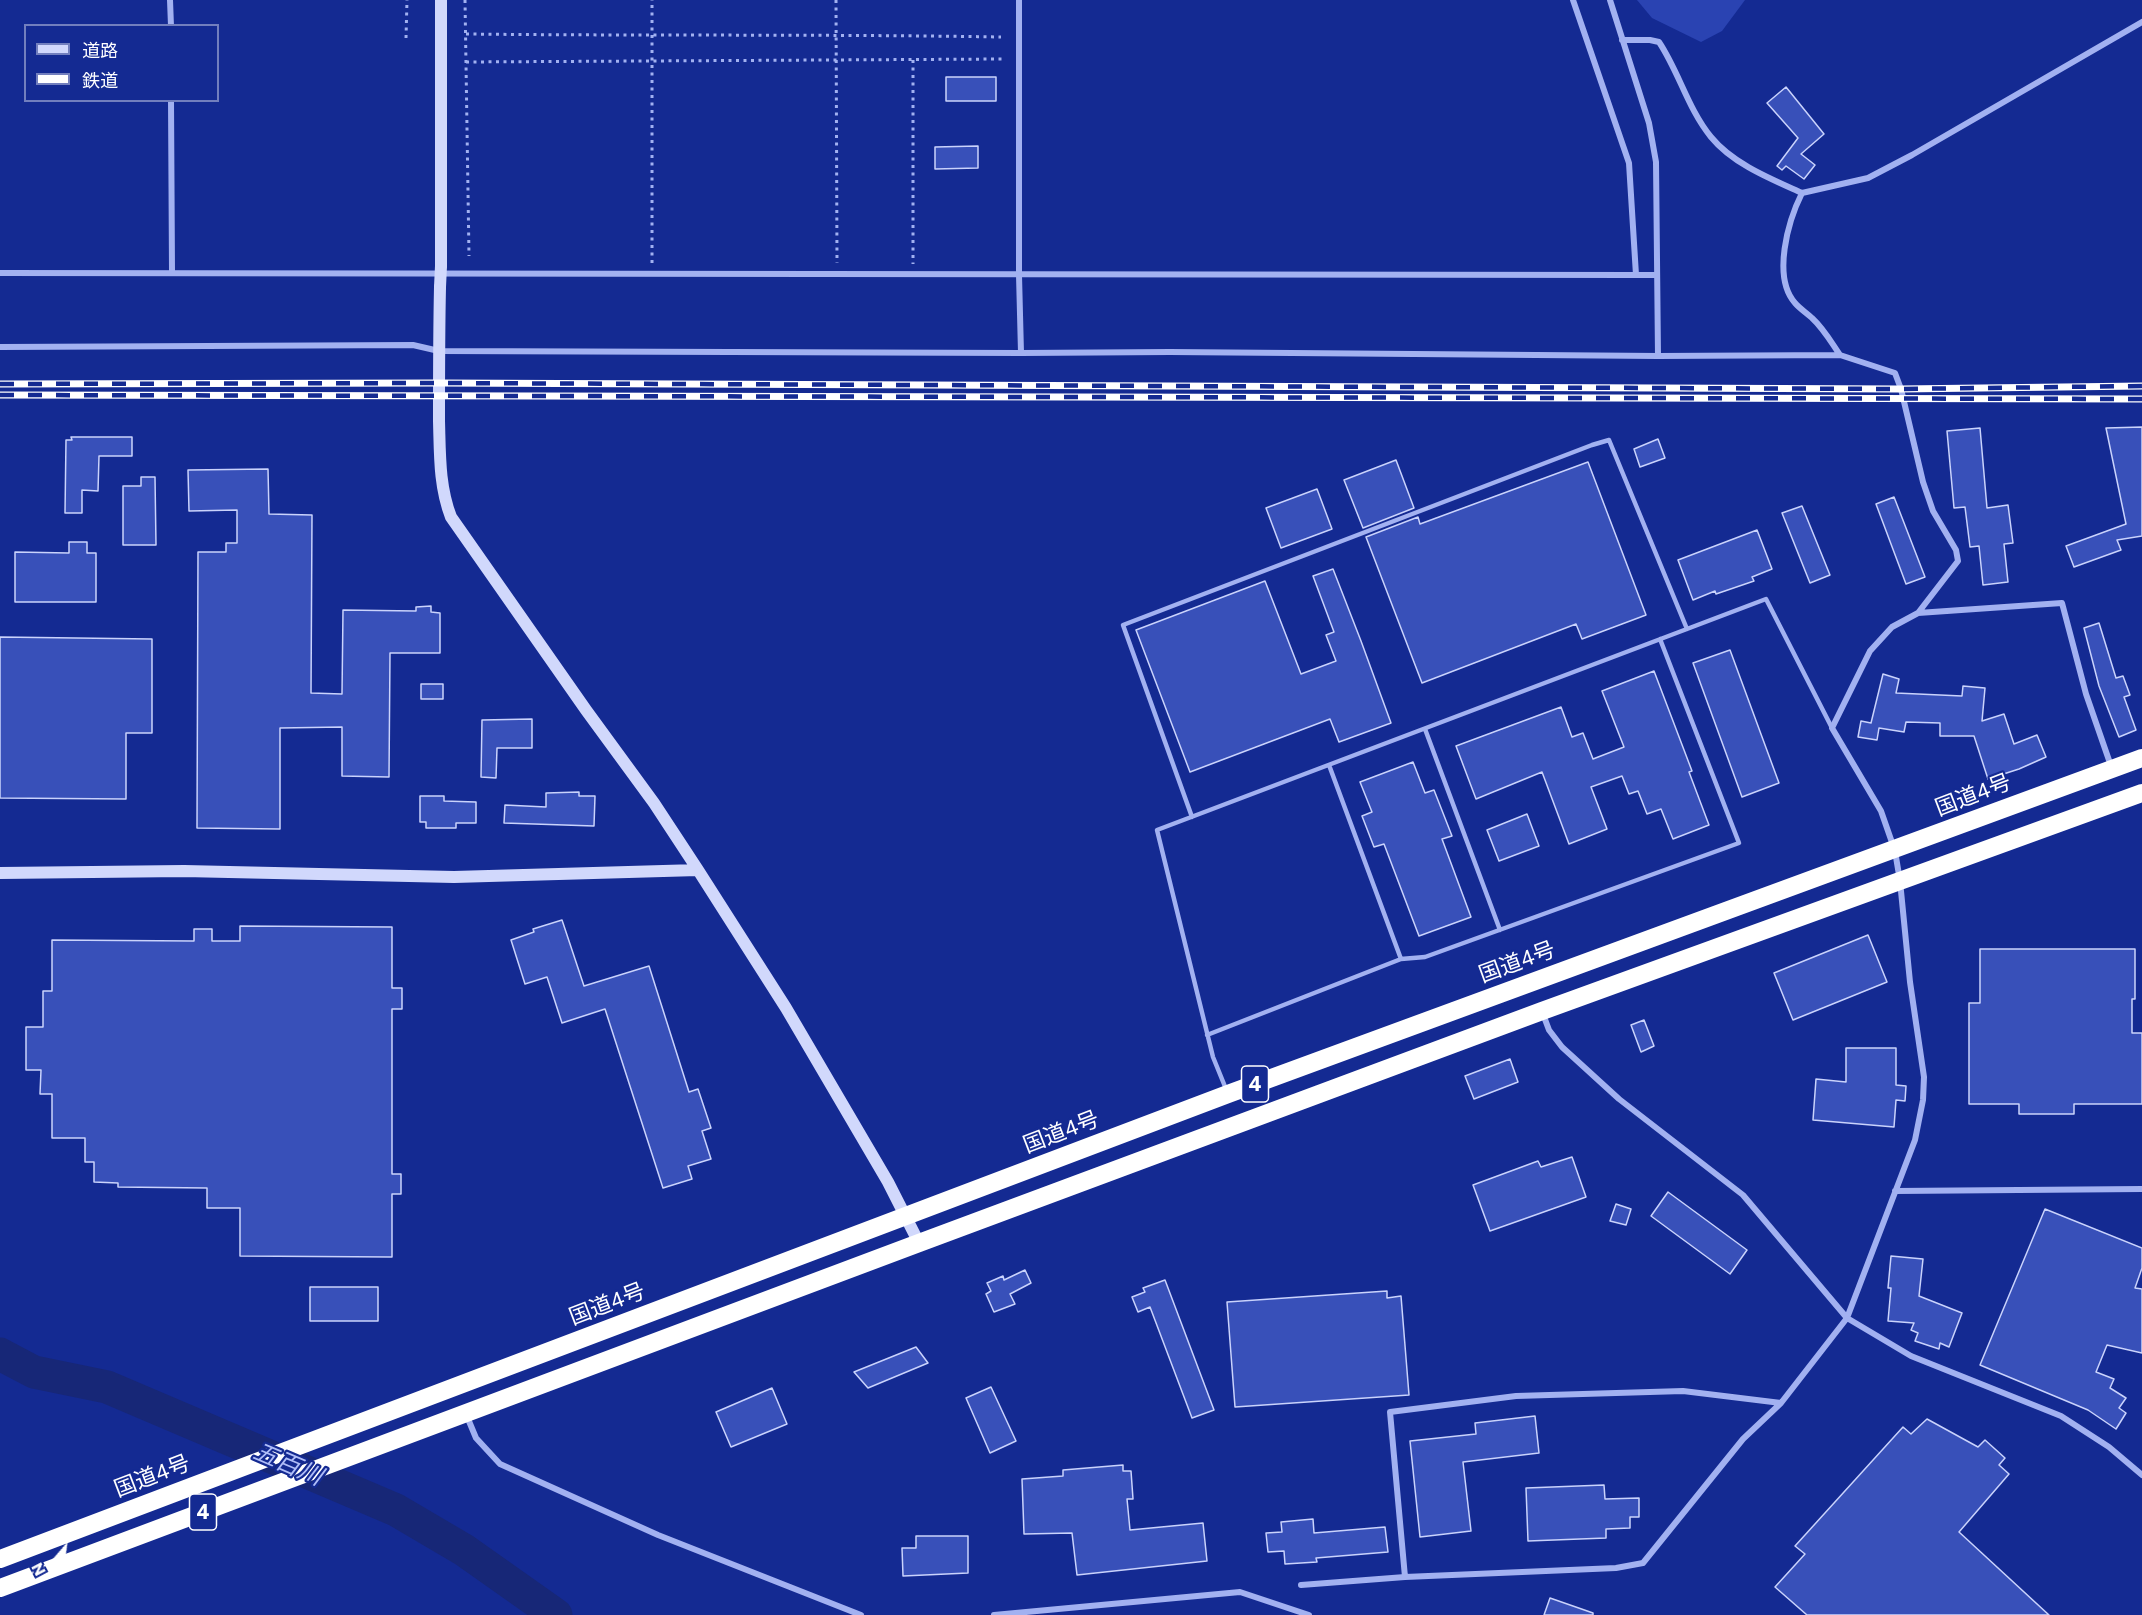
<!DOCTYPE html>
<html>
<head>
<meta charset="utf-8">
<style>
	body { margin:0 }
	#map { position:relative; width:2142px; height:1615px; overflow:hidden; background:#142a92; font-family:Commissioner,"Noto Sans JP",sans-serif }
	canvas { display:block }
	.legend { position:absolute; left:24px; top:24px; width:195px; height:78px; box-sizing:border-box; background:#142a92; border:2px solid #727fbe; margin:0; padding:8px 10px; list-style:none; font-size:18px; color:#fff }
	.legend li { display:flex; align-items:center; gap:12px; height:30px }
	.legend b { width:30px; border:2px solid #727fbe }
	.north { position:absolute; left:24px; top:1531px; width:60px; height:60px; -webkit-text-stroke:4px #142a92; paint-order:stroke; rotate:242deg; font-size:16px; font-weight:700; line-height:24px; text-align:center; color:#fff }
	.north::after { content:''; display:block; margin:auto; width:21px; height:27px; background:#fff; clip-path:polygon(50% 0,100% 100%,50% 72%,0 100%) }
</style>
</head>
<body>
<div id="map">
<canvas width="2142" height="1615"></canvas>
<ul class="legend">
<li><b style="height:8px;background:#d1d8fc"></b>道路</li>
<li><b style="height:8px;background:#fff"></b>鉄道</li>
</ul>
<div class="north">N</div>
</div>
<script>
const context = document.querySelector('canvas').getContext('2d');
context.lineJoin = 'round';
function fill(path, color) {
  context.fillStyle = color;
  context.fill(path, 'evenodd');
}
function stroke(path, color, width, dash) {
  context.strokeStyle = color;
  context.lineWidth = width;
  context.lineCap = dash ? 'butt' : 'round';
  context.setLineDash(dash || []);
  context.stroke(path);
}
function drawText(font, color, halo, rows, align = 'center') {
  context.font = font + ' Commissioner,"Noto Sans JP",sans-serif';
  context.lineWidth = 4.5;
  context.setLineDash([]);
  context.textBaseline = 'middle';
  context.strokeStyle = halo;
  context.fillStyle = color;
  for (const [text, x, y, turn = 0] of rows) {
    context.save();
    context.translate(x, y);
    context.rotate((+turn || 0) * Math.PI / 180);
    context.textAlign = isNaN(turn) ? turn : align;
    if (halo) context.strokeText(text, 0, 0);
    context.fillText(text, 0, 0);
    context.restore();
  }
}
fill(new Path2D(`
	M1637 0H1745L1722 31 1701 42 1652 18Z`), '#2a43b2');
stroke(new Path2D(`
	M0 1354 34 1372 107 1387 396 1510 464 1550 556 1615`), '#172777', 33);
const building = new Path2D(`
	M946 77H996V101H946Z
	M1786 87 1824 134 1801 154 1815 165 1804 179 1786 166 1782 170 1777 166 1798 138 1767 103Z
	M978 146V168L935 169V147Z
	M2142 427V536L2117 540 2121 550 2074 567 2066 546 2126 524 2106 428Z
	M1980 428 1987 508 2008 505 2013 543 2004 544 2008 582 1983 585 1979 546 1970 547 1965 507 1954 508 1947 431Z
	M71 437H132V456H99L98 491 82 490V513H65L66 440H72Z
	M1658 439 1665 458 1640 467 1634 449Z
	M1396 460 1414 508 1363 528 1344 480Z
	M1588 462 1646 615 1582 639 1576 624 1422 683 1366 537 1418 517 1420 524Z
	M268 469 269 514 312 515 311 693 342 694 343 610 416 611V607L431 606V612L440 613V653H390L389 777 342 776V727L280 728V829L197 828 198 552H226V543H237V510L189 511 188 470Z
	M141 477H155L156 545H123V486H141Z
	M1317 489 1332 529 1281 548 1266 508Z
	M1894 497 1925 577 1906 584 1876 504Z
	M1802 506 1830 575 1810 583 1782 513Z
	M1757 530 1772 569 1752 577 1754 581 1716 594 1715 591 1693 600 1678 560Z
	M69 542H87V553H96V602H15V552L69 553Z
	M1333 569 1361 641 1391 723 1339 742 1330 719 1190 772 1136 630 1265 581 1301 674 1336 661 1326 635 1334 632 1313 576Z
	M2099 623 2116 678 2123 676 2130 695 2124 697 2136 730 2119 737 2099 686 2084 628Z
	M0 637 152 639V733H126V799L0 798Z
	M1730 650 1779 783 1742 797 1693 663Z
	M1654 671 1692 771 1689 772 1709 825 1673 839 1661 809 1647 814 1638 791 1629 794 1622 776 1591 787 1607 829 1569 844 1542 772 1476 799 1456 746 1561 707 1572 737 1583 733 1593 759 1624 747 1602 691Z
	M1883 674 1899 679 1896 693 1962 696 1963 686 1985 688 1982 721 2004 714 2014 744 2037 735 2046 757 2019 769 1988 779 1974 736H1940V723L1906 722 1904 732 1879 728 1877 740 1858 737 1861 721 1871 723Z
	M421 684H443V699H421Z
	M532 719V748H497L496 778 481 777 482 720Z
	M1413 762 1425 793 1434 790 1452 836 1442 839 1471 917 1419 936 1384 844 1374 847 1362 816 1372 812 1360 782Z
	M579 792V796H595L594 826 504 823 505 805 546 807V793Z
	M420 796H444V801L476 802V823H456V828H426V822H420Z
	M1527 814 1539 846 1499 861 1487 830Z
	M562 920 584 986 649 966 689 1092 698 1089 711 1128 702 1131 711 1159 688 1166 692 1179 663 1188 605 1009 562 1023 547 977 525 984 511 940 534 932 533 929Z
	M240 926 392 927V988H402V1009H392V1174H401V1194H392V1257L240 1256V1208H207V1188L118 1187V1183L94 1182V1162H85V1138H52V1094H40L41 1070H26V1027H43V991H52V940L194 941V929H212V941H240Z
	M1868 935 1887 982 1793 1020 1774 973Z
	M1980 949H2135V999H2132V1033H2142V1104H2074V1114H2019V1104H1969V1003H1980Z
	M1644 1020 1654 1046 1641 1052 1631 1025Z
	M1846 1048H1896V1085L1906 1086 1905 1101 1896 1100 1894 1127 1813 1120 1816 1079 1846 1082Z
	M1510 1059 1518 1082 1474 1099 1465 1076Z
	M1572 1157 1586 1197 1490 1231 1473 1185 1538 1161 1541 1167Z
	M1668 1192 1747 1250 1730 1274 1651 1216Z
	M1616 1204 1631 1209 1626 1225 1610 1221Z
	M2045 1209 2142 1248V1268L2135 1288 2142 1289V1353L2107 1345 2096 1372 2114 1379 2110 1388 2126 1398 2119 1408 2126 1413 2116 1429 2088 1410 1980 1365Z
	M1891 1256 1923 1259 1919 1296 1962 1313 1949 1347 1940 1343 1939 1349 1915 1341 1918 1333 1911 1330 1914 1323 1888 1321 1891 1288H1888Z
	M1025 1270 1031 1283 1010 1294 1015 1304 994 1312 986 1294 991 1291 987 1283 1003 1276 1004 1280Z
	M1165 1280 1214 1410 1192 1418 1150 1307 1138 1312 1132 1297 1145 1292 1143 1288Z
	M310 1287H378V1321H310Z
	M1387 1291V1298L1401 1296 1409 1395 1235 1407 1227 1302Z
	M916 1347 928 1363 868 1388 854 1372Z
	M991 1387 1016 1441 990 1453 966 1398Z
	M772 1388 787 1424 731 1447 716 1412Z
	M1535 1416 1539 1453 1463 1462 1471 1531 1420 1537 1410 1441 1476 1434 1475 1423Z
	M1927 1419 1978 1447 1985 1440 2005 1458 1999 1465 2009 1474 1959 1532 2049 1615H1807L1775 1587 1805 1554 1795 1546 1903 1427 1911 1434Z
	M1123 1465V1471H1131L1133 1499H1127L1130 1530 1203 1523 1207 1561 1077 1575 1072 1533 1024 1534 1022 1479 1063 1476V1470Z
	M1604 1485 1605 1499 1639 1498V1517H1630V1528L1606 1529V1538L1528 1541 1526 1488Z
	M1313 1519 1314 1533 1385 1527 1388 1552 1316 1558 1317 1562 1285 1564 1284 1551 1268 1552 1266 1533 1282 1532 1281 1522Z
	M916 1536H968V1573L903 1576 902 1548H916Z
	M1550 1598 1593 1613V1615H1544Z`);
fill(building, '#3850b9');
stroke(building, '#cad3fc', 1.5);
stroke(new Path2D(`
	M465 0 469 256
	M836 0 837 263
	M466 34C644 36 823 34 1001 37
	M406 38 407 0
	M913 60V264
	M466 62 1002 59
	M652 263V0`), '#a2b1f1', 3, [3, 4.5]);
stroke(new Path2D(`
	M1425 729 1500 930
	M1329 765 1401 959
	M1192 817 1123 625 1592 445 1609 440 1687 629
	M1207 1035 1401 959 1425 957 1739 843 1660 639
	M1226 1089 1213 1057 1157 830 1766 599 1832 728`), '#a2b1f1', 4.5);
stroke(new Path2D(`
	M170 0 171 26
	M1019 0V275L1021 353
	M1610 0 1649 123 1656 162 1658 356
	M1622 40H1650L1659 42C1679 72 1688 109 1711 137 1733 164 1771 179 1802 193
	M171 100 172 272
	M0 273 1636 275 1629 163 1573 0
	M1636 275H1657
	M0 347 413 345 439 351 1021 353 1170 352 1658 356 1840 355
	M1918 613 2062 603 2086 694 2111 766
	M1543 1014 1549 1030 1562 1047 1619 1099 1743 1195 1847 1318 1911 1356 2061 1416 2109 1447 2142 1475
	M1895 1191 2142 1189
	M466 1414 476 1438 500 1464 658 1535 861 1615
	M1405 1577 1390 1412 1516 1396 1683 1391 1781 1403
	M1301 1585 1405 1577 1616 1568 1643 1563 1743 1439 1781 1403 1847 1318 1915 1140 1923 1100 1924 1077 1910 982 1900 881 1895 851 1881 811 1832 728 1870 651 1892 627 1918 613 1958 561 1956 550 1933 511 1923 482 1901 389 1895 373 1840 355C1831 342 1824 329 1812 318 1807 313 1800 309 1795 303 1772 277 1788 221 1802 193L1868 178 1912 155 2142 22
	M994 1615 1240 1592 1309 1615`), '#a2b1f1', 6);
stroke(new Path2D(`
	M441 266V0
	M440 287C439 332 439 377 439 421 440 454 439 486 451 517L586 710 654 803 698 870 786 1008 888 1182 919 1243
	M0 873 184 871 454 877 698 870`), '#d1d8fc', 12);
stroke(new Path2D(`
	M0 1559 1228 1094 2142 758
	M0 1588 919 1243 1542 1011 2142 793`), '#fff', 18);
const rail = new Path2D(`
	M0 384 438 383 1901 389 2142 386
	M0 395 2142 399`);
stroke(rail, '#fff', 7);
stroke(rail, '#142a92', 4.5, [14]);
stroke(new Path2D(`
	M440 287 441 266`), '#d1d8fc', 12);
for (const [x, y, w] of [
	[1255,1084,27],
	[203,1512,27]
]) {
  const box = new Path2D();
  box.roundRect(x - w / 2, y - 18, w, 36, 4.5);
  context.fillStyle = '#142a92';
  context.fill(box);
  stroke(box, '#fff', 1.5);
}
drawText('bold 21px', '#fff', null, [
	["4",1255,1084],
	["4",203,1512]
]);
drawText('22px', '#fff', '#142a92', [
	["国道4号",1973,795,-21],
	["国道4号",1517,962,-20],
	["国道4号",1061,1132,-21],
	["国道4号",607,1304,-21],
	["国道4号",152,1476,-21]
]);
drawText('italic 24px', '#afbdf8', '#142a92', [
	["五百川",288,1464,23]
]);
</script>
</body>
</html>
